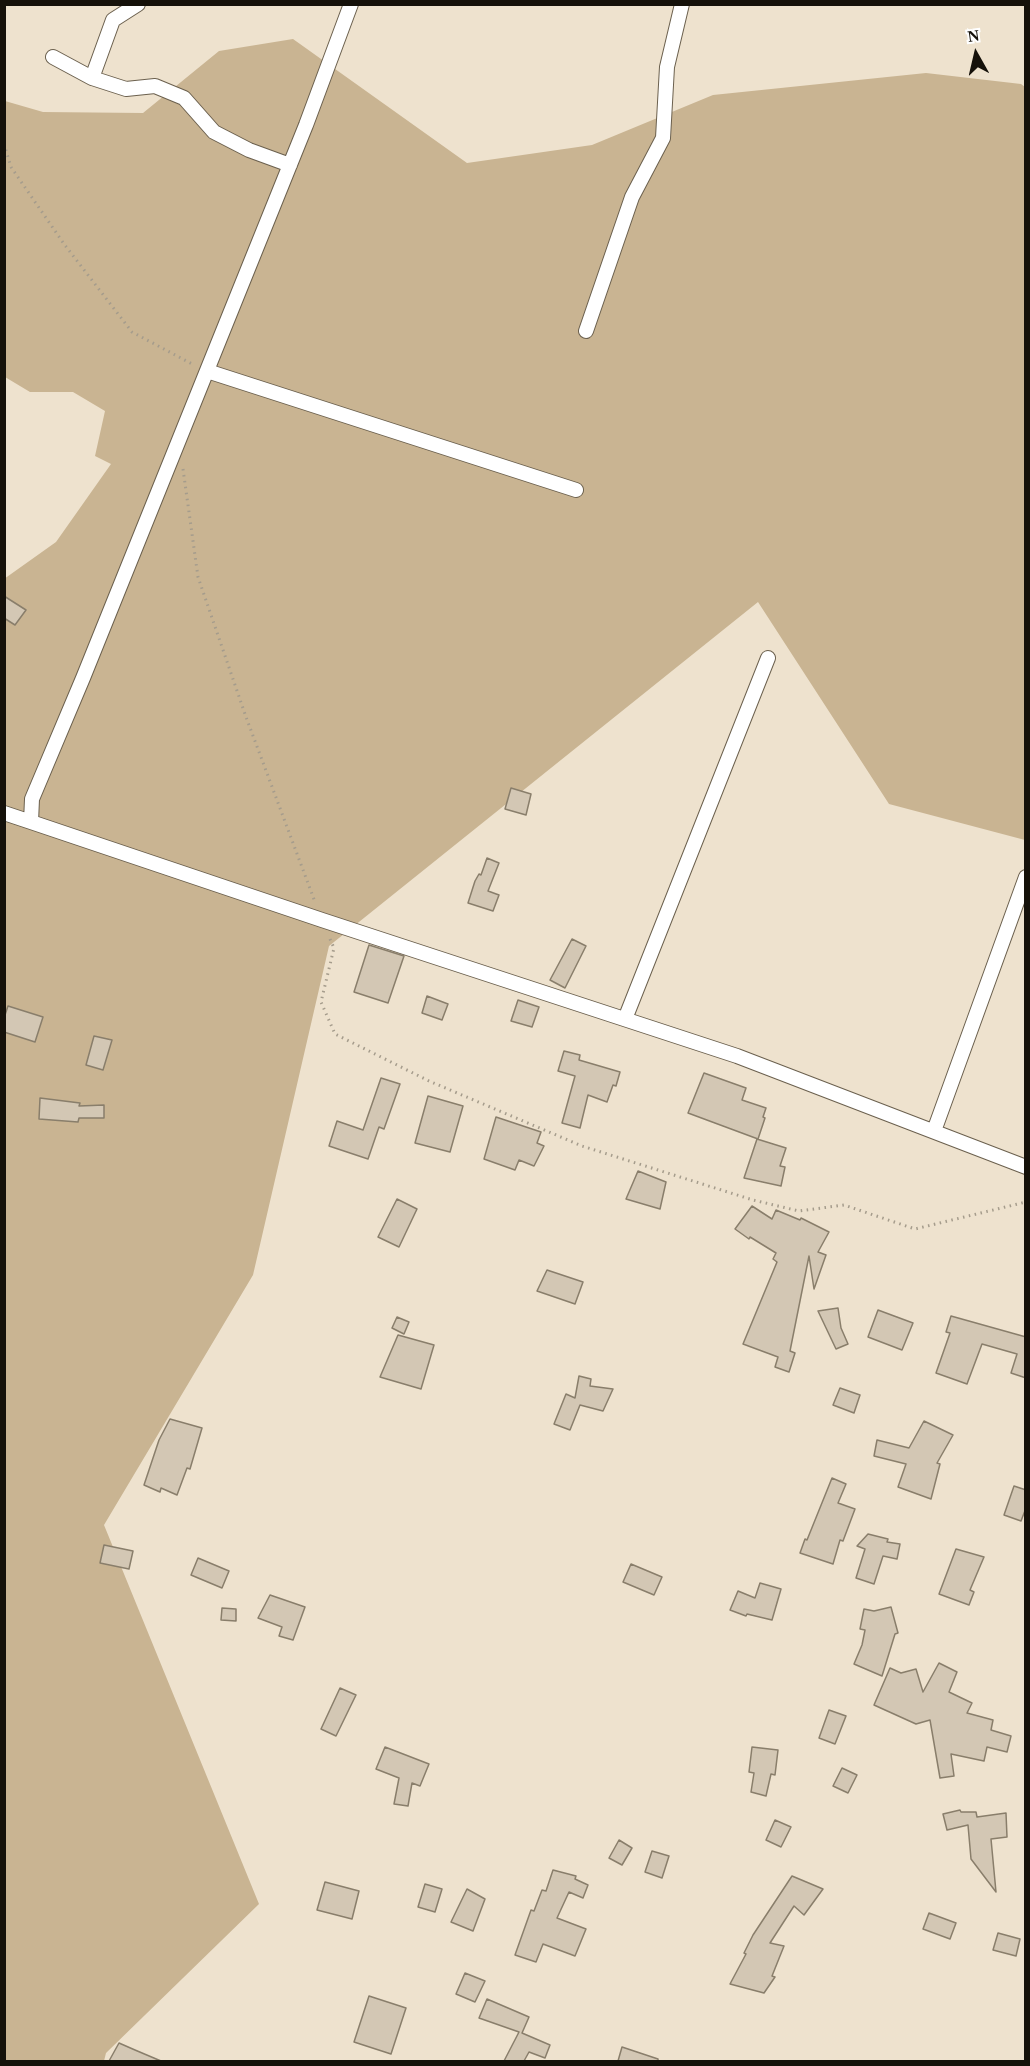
<!DOCTYPE html>
<html>
<head>
<meta charset="utf-8">
<style>
	body { margin:0 }
	#map { position:relative; width:1030px; height:2066px; overflow:hidden; background:#eee2ce; font-family:"Times New Roman",serif }
	canvas { display:block }
	.frame { position:absolute; inset:0; border:6px solid #15110a; pointer-events:none }
	.north { position:absolute; left:946px; top:24px; width:60px; height:60px; -webkit-text-stroke:4px #fff; paint-order:stroke; rotate:352deg; font-size:16px; font-weight:700; line-height:24px; text-align:center; color:#15110a }
	.north::after { content:''; display:block; margin:auto; width:21px; height:27px; background:#15110a; clip-path:polygon(50% 0,100% 100%,50% 72%,0 100%) }
</style>
</head>
<body>
<div id="map">
<canvas width="1030" height="2066"></canvas>
<div class="frame"></div>
<div class="north">N</div>
</div>
<script>
const context = document.querySelector('canvas').getContext('2d');
context.lineJoin = 'round';
function fill(path, color) {
  context.fillStyle = color;
  context.fill(path, 'evenodd');
}
function stroke(path, color, width, dash) {
  context.strokeStyle = color;
  context.lineWidth = width;
  context.lineCap = dash ? 'butt' : 'round';
  context.setLineDash(dash || []);
  context.stroke(path);
}
fill(new Path2D(`
	M293 39 467 163 592 145 713 95 926 73 1021 84 1025 87V840L889 804 758 602 329 946 253 1275 104 1525 259 1904 106 2053 104 2061H5L4 579 56 542 111 464 95 456 105 411 73 392H30L5 377V101L43 112 143 113 219 51Z`), '#c9b492');
const building = new Path2D(`
	M4 596 26 610 15 625 4 618Z
	M511 788 531 794 526 815 505 809Z
	M487 858 499 863 488 891 499 895 493 911 468 903 475 881 479 874 481 875Z
	M572 939 586 946 565 988 550 980Z
	M369 945 404 956 388 1003 354 992Z
	M427 996 448 1004 442 1020 422 1013Z
	M518 1000 539 1007 532 1027 511 1021Z
	M8 1006 43 1017 35 1042 4 1032V1018Z
	M94 1036 112 1040 103 1070 86 1065Z
	M564 1051 580 1055 579 1060 620 1072 616 1086 613 1085 607 1102 588 1095 580 1128 562 1123 575 1076 558 1071Z
	M704 1073 746 1088 742 1100 766 1108 763 1117 765 1118 758 1139 688 1113Z
	M381 1078 400 1084 384 1129 379 1127 368 1159 329 1146 337 1121 363 1130Z
	M428 1096 463 1106 450 1152 415 1143Z
	M40 1098 80 1103 79 1106 104 1105V1118H79L78 1122 39 1119Z
	M496 1117 541 1132 537 1143 544 1146 534 1166 519 1160 515 1170 484 1159Z
	M757 1139 786 1148 780 1166 785 1167 781 1186 744 1178Z
	M638 1171 666 1182 660 1209 626 1199Z
	M397 1199 417 1209 399 1247 378 1237Z
	M752 1206 772 1219 776 1210 800 1220 801 1218 829 1232 818 1252 826 1255 814 1289 809 1256 790 1351 795 1353 789 1372 775 1367 778 1357 743 1344 777 1262 773 1259 776 1253 750 1237 749 1239 735 1229Z
	M547 1270 583 1282 575 1304 537 1291Z
	M838 1308 841 1328 848 1344 836 1349 818 1311Z
	M878 1310 913 1323 902 1350 868 1337Z
	M951 1316 1026 1337V1378L1011 1373 1017 1354 982 1344 967 1384 936 1373 950 1333 946 1332Z
	M397 1317 409 1322 404 1334 392 1328Z
	M398 1335 434 1345 421 1389 380 1377Z
	M579 1376 591 1379 590 1386 613 1389 603 1411 580 1405 570 1430 554 1424 566 1394 575 1398Z
	M840 1388 860 1395 854 1413 833 1405Z
	M170 1419 202 1428 190 1469 187 1468 177 1495 161 1488 160 1492 144 1485 159 1440Z
	M924 1421 953 1435 937 1463 940 1464 931 1499 898 1487 906 1464 874 1456 877 1440 909 1448Z
	M832 1478 846 1484 838 1503 855 1509 843 1541 840 1540 833 1564 800 1553 805 1539 807 1540Z
	M1014 1486 1026 1490V1508L1021 1521 1004 1515Z
	M868 1534 888 1539 887 1542 900 1544 897 1559 883 1556 874 1584 856 1578 865 1549 857 1546Z
	M104 1545 133 1551 129 1569 100 1563Z
	M956 1549 984 1557 970 1590 974 1592 969 1605 939 1594Z
	M198 1558 229 1571 222 1588 191 1575Z
	M631 1564 662 1577 654 1595 623 1582Z
	M760 1583 781 1589 772 1620 747 1614 746 1616 730 1610 738 1591 755 1598Z
	M270 1595 305 1607 293 1640 279 1636 282 1627 258 1618Z
	M891 1607 898 1633 895 1634 882 1676 854 1664 862 1645 865 1630 860 1629 864 1609 874 1611Z
	M222 1608 236 1609V1621L221 1620Z
	M939 1663 957 1672 949 1692 972 1703 967 1713 993 1720 991 1730 1011 1736 1007 1752 987 1747 984 1761 951 1754 954 1776 940 1778 930 1720 916 1724 874 1705 890 1668 901 1673 916 1669 923 1692Z
	M340 1688 356 1695 336 1736 321 1729Z
	M829 1710 846 1716 835 1744 819 1738Z
	M385 1747 429 1764 420 1786 412 1783 408 1806 394 1804 399 1778 376 1769Z
	M752 1747 778 1750 775 1775 771 1774 766 1796 751 1792 754 1773 749 1772Z
	M842 1768 857 1775 848 1793 833 1786Z
	M960 1810 961 1812H976L977 1817 1006 1813 1007 1837 991 1839 996 1892 971 1859 968 1825 947 1830 943 1814Z
	M775 1820 791 1827 781 1847 766 1840Z
	M619 1840 632 1848 622 1865 609 1858Z
	M652 1851 669 1856 662 1878 645 1872Z
	M553 1870 576 1876 575 1879 588 1885 583 1898 569 1892 557 1918 586 1929 575 1956 543 1944 536 1962 515 1955 531 1910 534 1911 542 1890 546 1891Z
	M792 1876 823 1889 804 1915 794 1906 770 1943 784 1946 772 1976 775 1977 764 1993 730 1984 746 1954 744 1953 753 1935Z
	M325 1882 359 1891 352 1919 317 1910Z
	M425 1884 442 1889 435 1912 418 1907Z
	M467 1889 485 1899 473 1931 451 1922Z
	M929 1913 956 1923 950 1939 923 1929Z
	M998 1933 1020 1939 1016 1956 993 1950Z
	M465 1973 485 1981 475 2002 456 1994Z
	M369 1996 406 2008 391 2054 354 2042Z
	M487 1999 529 2017 522 2033 550 2045 545 2058 529 2052 524 2061H504L519 2032 479 2018Z
	M119 2043 135 2050 161 2061H109Z
	M622 2047 658 2059V2061H618Z`);
fill(building, '#d3c7b4');
stroke(building, '#897e6b', 1.5);
const minor = new Path2D(`
	M351 4 306 125 83 678 32 799 31 822 322 920 737 1056 1026 1167
	M53 57 92 78 126 89 155 86 184 98 214 132 249 150 290 165
	M92 78 113 20 138 4
	M586 331 632 197 663 138 667 67 682 4
	M207 371 576 490
	M4 813 31 822
	M625 1019 768 658
	M934 1131 1026 877`);
stroke(minor, '#6b604e', 16);
stroke(new Path2D(`
	M4 144 11 167 64 244 132 332 194 365
	M183 469 198 577 246 717 315 902
	M330 939 334 948 321 1002 335 1034 429 1081 582 1146 753 1200 799 1211 844 1205 915 1229 1026 1202`), '#a59c8c', 3, [1.5, 4.5]);
stroke(minor, '#fff', 14);
</script>
</body>
</html>
